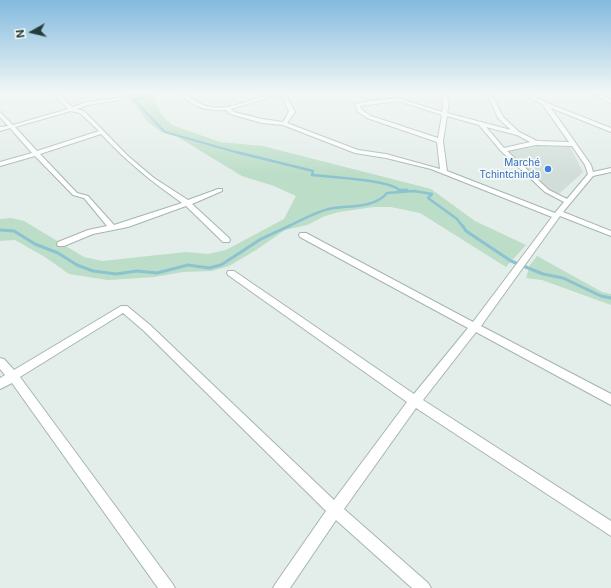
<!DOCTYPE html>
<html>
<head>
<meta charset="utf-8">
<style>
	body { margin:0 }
	#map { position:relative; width:611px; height:588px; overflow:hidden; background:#e3ede9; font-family:Inter,sans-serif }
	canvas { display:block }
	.north { position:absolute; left:12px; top:12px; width:40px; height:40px; -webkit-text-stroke:3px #f4f9f7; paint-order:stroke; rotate:262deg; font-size:11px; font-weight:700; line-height:16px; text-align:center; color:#233e38 }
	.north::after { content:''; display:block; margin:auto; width:14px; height:18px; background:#233e38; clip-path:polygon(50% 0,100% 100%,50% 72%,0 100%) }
</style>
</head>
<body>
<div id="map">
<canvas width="611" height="588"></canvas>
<div class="north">N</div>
</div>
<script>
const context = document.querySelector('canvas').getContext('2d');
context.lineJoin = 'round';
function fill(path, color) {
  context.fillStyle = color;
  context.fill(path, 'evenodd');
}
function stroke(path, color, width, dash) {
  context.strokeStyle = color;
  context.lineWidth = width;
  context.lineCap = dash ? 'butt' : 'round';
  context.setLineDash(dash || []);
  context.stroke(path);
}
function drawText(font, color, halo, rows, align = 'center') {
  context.font = font + ' Inter,sans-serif';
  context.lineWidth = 3.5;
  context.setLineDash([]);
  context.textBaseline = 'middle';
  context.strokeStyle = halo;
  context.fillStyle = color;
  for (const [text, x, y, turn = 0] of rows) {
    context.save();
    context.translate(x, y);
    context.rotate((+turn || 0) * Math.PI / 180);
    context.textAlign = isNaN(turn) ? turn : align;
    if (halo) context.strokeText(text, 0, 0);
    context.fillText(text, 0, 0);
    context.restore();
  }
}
fill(new Path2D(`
	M539 146 570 147 583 172 559 194 550 190 508 151Z`), '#d1ddd8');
fill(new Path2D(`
	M122 93H152L161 114 172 125 220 142 263 146 431 189 475 221 526 245 506 267 420 213 391 207H373L339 212 325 216 307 225 285 230 256 250 229 266 212 271 183 272 155 277 108 280 69 274 45 257 15 240 0 241V219L11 218 24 221 84 257 102 261 186 252 208 254 226 250 284 219 296 196 274 186 242 176 176 136 161 132 148 122 134 104Z
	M537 256 602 292 611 294V305L542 280 526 278 530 265Z`), '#bcddc7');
stroke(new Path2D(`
	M143 93 145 96 134 100 165 132 239 153`), '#8cc3d1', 2);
stroke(new Path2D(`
	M236 152 313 171 312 175C330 177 389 180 399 190H407
	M287 227C300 221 315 212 329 209 348 205 374 209 387 193L414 191 432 194 428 198 457 219 463 227`), '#8cc3d1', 2.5);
stroke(new Path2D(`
	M463 226 466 231 511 261 543 274 563 278 601 296 611 298
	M0 230 14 231 35 244 58 253 77 265 93 271 116 274 137 271 157 273 188 265 209 268 221 265 261 239 289 226`), '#8cc3d1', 3);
const minor = new Path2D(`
	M53 93H58L72 107 87 102 125 97V99L88 105 77 109 84 111 128 156 154 178 188 200 218 189H222V191L192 204 229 238 230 240 229 242H223L186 206 128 227 93 234 64 246H58L57 244 58 242 88 230 107 226 84 198 73 195 35 156 0 166V162L32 153 10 128 0 131V127L8 126 0 117V112L13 125 68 109ZM71 111 80 113 99 131 37 151 15 127ZM101 134C127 162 151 181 182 203L114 225 88 196 77 193 40 154Z
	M180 93H185C220 126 249 93 285 93L295 112 287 123 358 150 386 154 440 169 437 142 367 118 358 112 355 104 369 101 398 98 442 112 443 104 442 93H446L449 104 447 113 511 130 498 118 487 93H491L503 117 519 132 537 141 569 142 542 104 522 93H528L547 103 611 128V132L551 108 591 165 593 172 611 168V172L593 176 563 212 611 231V236L560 216 481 326 611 394V405L476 332 423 400 611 521V536L416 408 344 509 428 583 431 588H412L336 520 290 588H273L276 583 326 511 144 331 123 313 20 377 172 583 175 588H158L12 383 0 389V378L5 375 0 369V358L4 359 14 370 121 306H127L150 325 334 500 407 402 228 275 227 273 228 271H234L414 394 468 328 300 237 299 235 300 233H306L473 322 552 217 431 169 386 158 355 153 283 125 262 123 230 114 226 110C207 111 192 108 180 93ZM281 94 289 112 283 122 262 119 234 112 231 109ZM398 101 442 115 438 138 371 116 362 110 360 106ZM447 116 479 125 501 151 545 192 564 202 555 213 447 171 443 141ZM486 127 517 135 530 142 504 148ZM536 145 572 146 585 165 588 174 567 199 549 190 507 151Z
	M591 93H597L611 100V103Z`);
stroke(minor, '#a6b5b0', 2);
fill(minor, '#fff');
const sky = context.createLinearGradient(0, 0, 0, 175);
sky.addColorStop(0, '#83badf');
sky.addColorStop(0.53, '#f2f7f5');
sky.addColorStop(1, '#f2f7f500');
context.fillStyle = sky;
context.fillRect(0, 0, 611, 175);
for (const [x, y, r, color] of [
	[548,169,4,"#3f7fe0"]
]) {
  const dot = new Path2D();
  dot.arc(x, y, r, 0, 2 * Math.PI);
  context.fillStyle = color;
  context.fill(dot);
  stroke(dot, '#f4f9f7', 1.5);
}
drawText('10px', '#366cbe', '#f4f9f7', [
	["Marché",540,163],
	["Tchintchinda",540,175]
], 'right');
</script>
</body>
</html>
